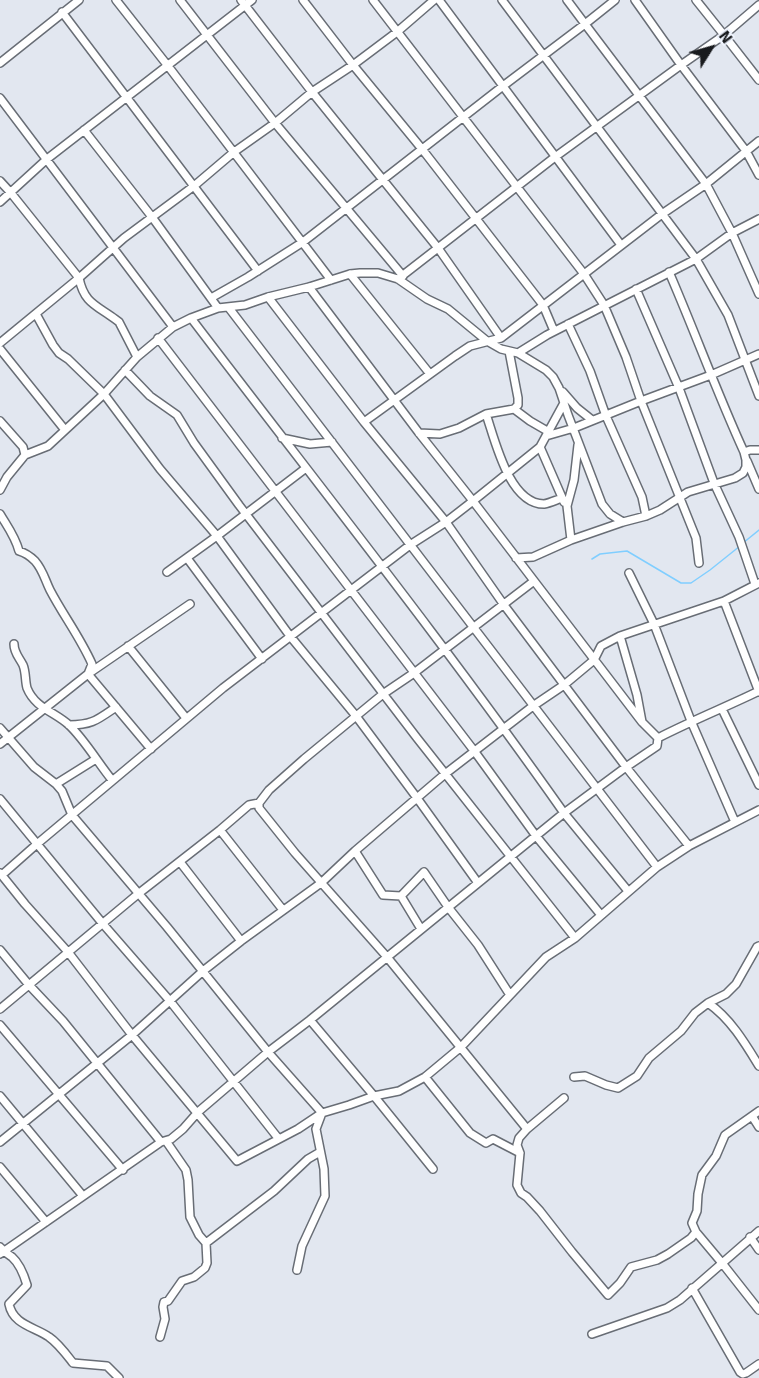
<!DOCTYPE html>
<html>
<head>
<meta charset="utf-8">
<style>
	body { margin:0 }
	#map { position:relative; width:759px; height:1378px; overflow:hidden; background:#e2e7f0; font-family:Signika,sans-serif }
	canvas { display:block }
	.north { position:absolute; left:681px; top:18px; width:60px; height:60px; -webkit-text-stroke:4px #eff4fe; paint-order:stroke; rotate:53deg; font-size:16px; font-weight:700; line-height:24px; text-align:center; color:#191b1e }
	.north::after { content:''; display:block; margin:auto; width:21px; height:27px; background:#191b1e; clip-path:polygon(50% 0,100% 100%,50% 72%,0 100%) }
</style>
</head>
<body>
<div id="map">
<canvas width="759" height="1378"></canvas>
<div class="north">N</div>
</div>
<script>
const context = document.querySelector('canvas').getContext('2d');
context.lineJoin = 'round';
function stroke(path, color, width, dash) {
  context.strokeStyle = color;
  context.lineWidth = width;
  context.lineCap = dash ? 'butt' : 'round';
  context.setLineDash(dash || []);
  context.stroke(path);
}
stroke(new Path2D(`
	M743 543 759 530
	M592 559 600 554 627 551 681 583H691L710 570 740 546`), '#80ceff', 1.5);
const minor = new Path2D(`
	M116 0 168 66 331 280
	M180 0 275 123 403 276
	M241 0 312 92 438 248 501 338
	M303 0 353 65 422 149 543 305 554 331
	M373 0 584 274 604 305 626 357 641 401 696 538 699 563
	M439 0 621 245
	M502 0 696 259 728 315 759 396
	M567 0 585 24 615 0
	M635 0 681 65 746 151 759 175
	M759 5 724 35 759 80
	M62 12 258 271
	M0 63 79 0
	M0 98 173 327
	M84 130 152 217 218 308
	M0 181 11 193 79 278C84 303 96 305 115 319L119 322 137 357
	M0 202 47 159 252 0
	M350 274 430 374
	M398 279 555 157 681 65 724 35 696 0
	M309 287 419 433 473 501 642 722
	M636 289 679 388 714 483 739 537 755 584
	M268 297 364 422 446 522 504 605 626 767 689 846
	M211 298 248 277 303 242 503 86 585 24 706 184 732 233 759 294
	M229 308 657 867
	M36 314 53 345 59 353 68 359 104 394 160 469 217 536 290 636 356 716 417 798 478 883
	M568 324 590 371 606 416 642 497 646 516
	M158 338 475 752 536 836 601 915
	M0 343 79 278 124 238 194 186 234 152 275 123 312 92 353 65 397 32 434 0
	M0 349 65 430
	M518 353 547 335 696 259 732 233 759 219
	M125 370 150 396 177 415 194 443 239 505 417 738 575 938
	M563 392 577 408 592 420
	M514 409 530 421 549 432
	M486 414C495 440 509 504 544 504 550 503 556 500 562 498
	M0 421 23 447 25 455
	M364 422 455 356 470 346 501 338 662 214 706 184 759 141
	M419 433 440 434 459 428 486 414 514 409 518 405V398L509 351
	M546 436 574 428 641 401 711 375 759 354
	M282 438 310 444 332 442
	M540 447 564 502
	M744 452 750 450H759
	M747 461 759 489
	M0 490 7 477 25 455 48 446 104 394 137 357 173 327 191 318 218 308 245 305 268 297 309 287 350 274 360 273H378L398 279 427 299 448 309 487 341 501 349 518 353 546 370 553 377 559 388 568 415 602 504 610 514 623 522
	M0 514C7 526 15 536 19 551 26 553 30 556 35 561 43 570 45 580 50 590 63 615 80 637 92 664L88 674 151 749
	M571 540 567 506 574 480 578 445
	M187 558 262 659
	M516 558 533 557 571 540 623 522 646 516 660 510 688 492 735 478 743 473 746 467V460L744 452C717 393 695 332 669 272
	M167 572 217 536 306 468
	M629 573 654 624 691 721 735 822
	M724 601 759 692
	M620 636 637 695 642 722 658 738
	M14 644C14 653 19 657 23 665 26 672 25 681 27 688 35 708 55 712 69 725 85 740 98 763 112 780
	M128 646 186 718
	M722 709 759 785
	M69 725C92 725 97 720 116 707
	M0 728 34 767 56 784 62 791 72 815 167 927 268 1052 322 1113 316 1129 324 1169 325 1196 302 1246 297 1270
	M0 744 88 674 190 604
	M56 784 96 759
	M0 799 103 924 170 1001 278 1138
	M220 830 283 910
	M355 851 383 895 401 896 421 929
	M180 862 241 941
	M0 873 25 904 68 952 132 1035 237 1161 298 1129 322 1113 349 1105 374 1096 399 1091 425 1077 461 1047 546 957 575 938 657 867 689 846 759 810
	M2 875 37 844 223 688 410 545 446 522 473 501 540 447 564 403
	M628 891 564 813 626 767 657 746 658 738C691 721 726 707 759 691
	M401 896 424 872 448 907 478 945 510 995
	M0 950 29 985 63 1021 161 1142
	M708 1003C730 1018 745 1043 759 1066
	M0 1009 138 894 220 830 249 805 259 803
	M310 1020 374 1096 433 1169
	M0 1025 123 1170
	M425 1077 470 1133 486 1143 493 1139 520 1153
	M574 1077 585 1076 606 1085 618 1088 637 1076 649 1058 681 1031 695 1013 708 1003 726 994 736 984 757 947 759 946
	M0 1096 83 1196
	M564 1098 527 1129 519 1138 517 1145 520 1153 517 1185 521 1193 527 1197 540 1211 572 1252 608 1295 620 1283 631 1267 657 1260 668 1254 691 1238 696 1232 722 1263 759 1310
	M752 1116 759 1127
	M527 1129 387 957 295 853 259 808V803L269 790 304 759 383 694 414 673 534 581
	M0 1142 132 1035 203 971 241 941 321 883 355 851 445 774 533 706 564 685 594 660 601 646 620 636 724 601 759 583
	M0 1167 46 1222
	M696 1232 692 1223 697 1211 698 1194 702 1175 716 1156 725 1135 759 1111
	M750 1237 759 1250
	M206 1243 274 1191 308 1159 320 1152
	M0 1247C4 1252 8 1254 12 1257 20 1264 24 1275 27 1285L9 1304C13 1325 35 1327 49 1337 58 1343 66 1354 73 1363L107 1366 119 1378
	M0 1254 161 1142 171 1139 183 1129 198 1112 268 1052 310 1020 564 813C445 644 316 482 191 318
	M692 1288 740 1372 743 1374 746 1373 759 1364
	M592 1334 667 1308 680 1300 759 1231
	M160 1337 165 1319 163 1307 164 1302 168 1301 182 1281 194 1277 205 1268 207 1263 206 1243 199 1235 190 1217 188 1180 186 1170 166 1141`);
stroke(minor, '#686d75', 10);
stroke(minor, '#fff', 7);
</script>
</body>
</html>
